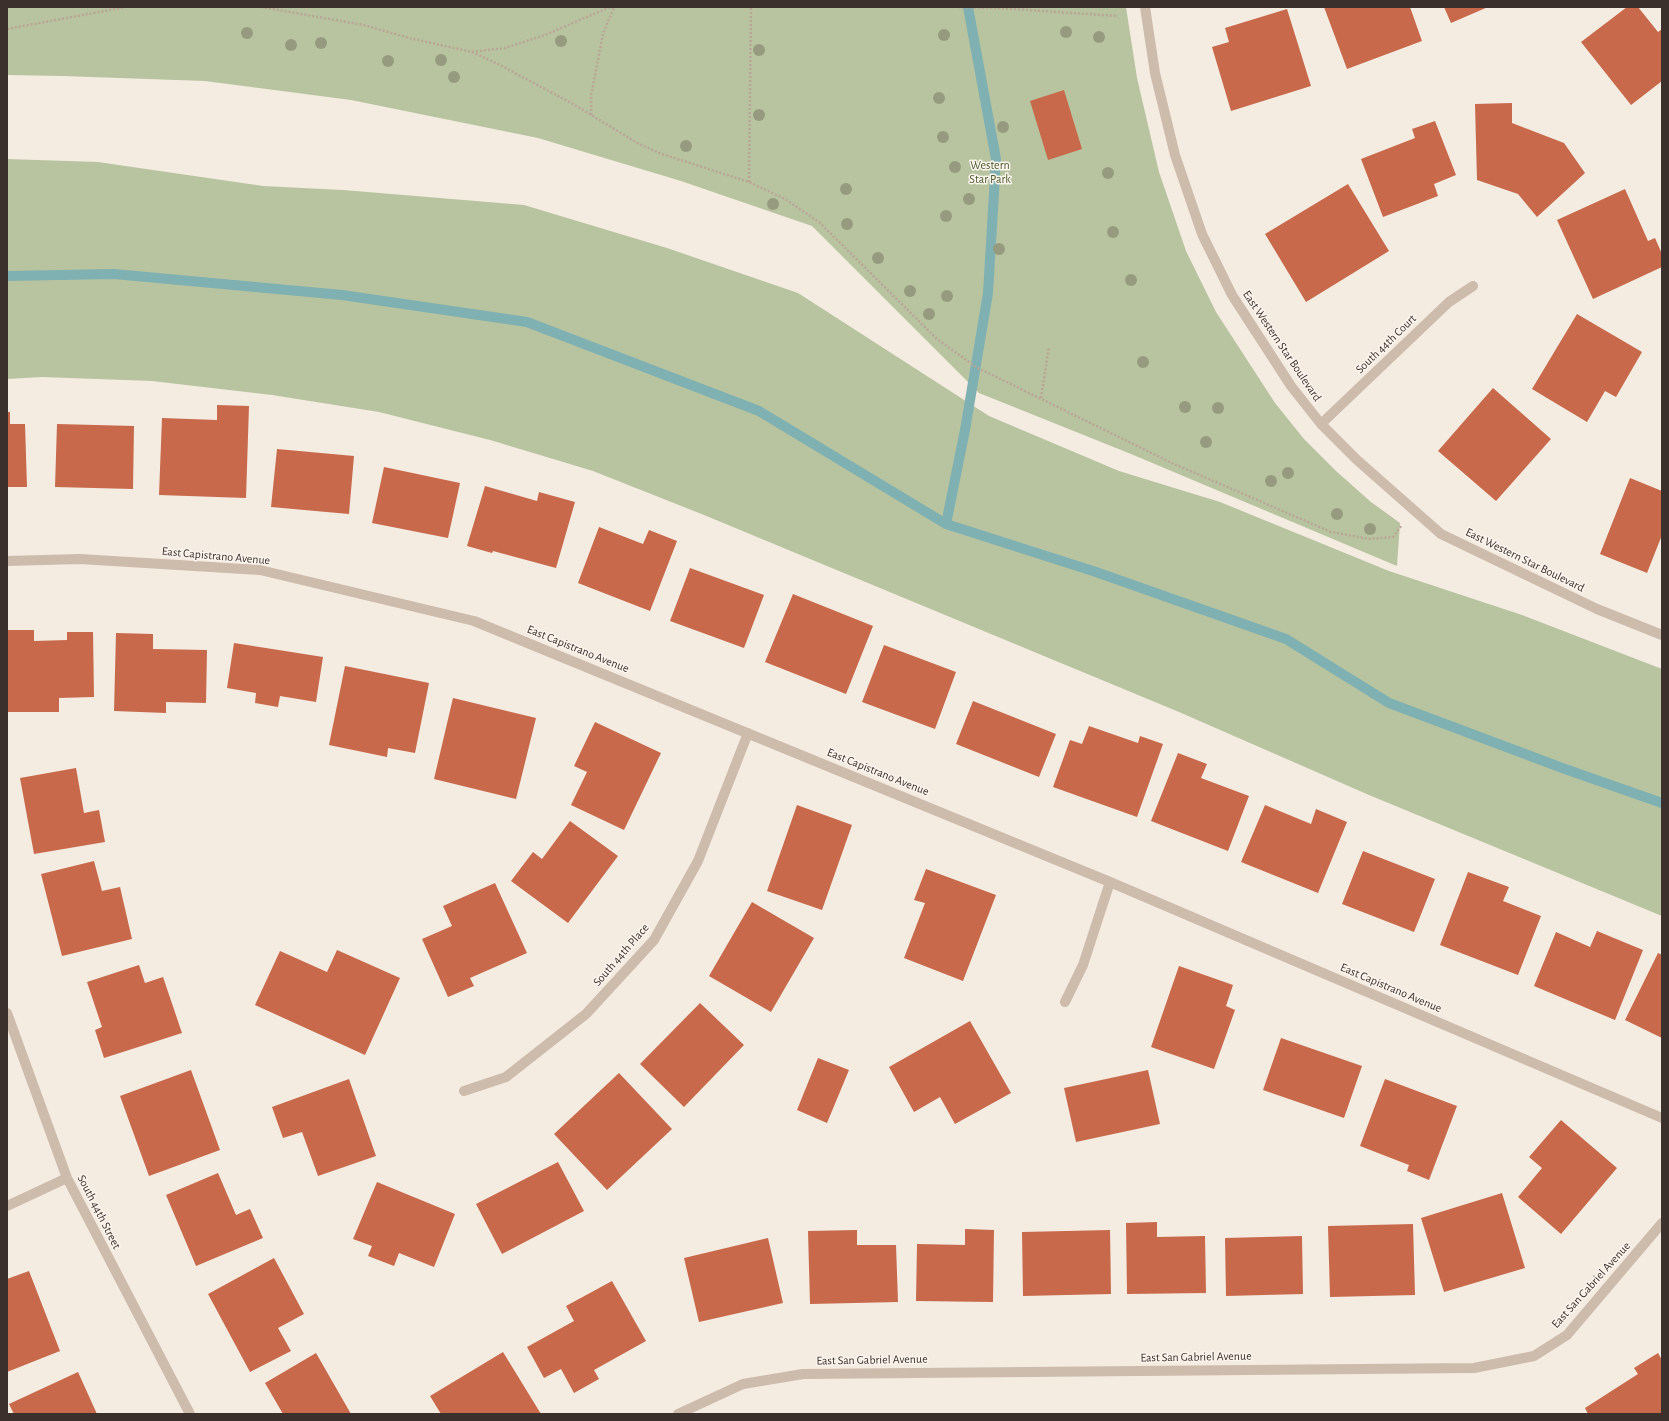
<!DOCTYPE html>
<html>
<head>
<meta charset="utf-8">
<style>
	body { margin:0 }
	#map { position:relative; width:1669px; height:1421px; overflow:hidden; background:#f4ebe1; font-family:"Alegreya Sans",sans-serif }
	canvas { display:block }
	.frame { position:absolute; inset:0; border:8px solid #3b302b; pointer-events:none }
</style>
</head>
<body>
<div id="map">
<canvas width="1669" height="1421"></canvas>
<div class="frame"></div>
</div>
<script>
const context = document.querySelector('canvas').getContext('2d');
context.lineJoin = 'round';
function fill(path, color) {
  context.fillStyle = color;
  context.fill(path, 'evenodd');
}
function stroke(path, color, width, dash) {
  context.strokeStyle = color;
  context.lineWidth = width;
  context.lineCap = dash ? 'butt' : 'round';
  context.setLineDash(dash || []);
  context.stroke(path);
}
function drawText(font, color, halo, rows, align = 'center') {
  context.font = font + ' "Alegreya Sans",sans-serif';
  context.lineWidth = 3;
  context.setLineDash([]);
  context.textBaseline = 'middle';
  context.strokeStyle = halo;
  context.fillStyle = color;
  for (const [text, x, y, turn = 0] of rows) {
    context.save();
    context.translate(x, y);
    context.rotate((+turn || 0) * Math.PI / 180);
    context.textAlign = isNaN(turn) ? turn : align;
    if (halo) context.strokeText(text, 0, 0);
    context.fillText(text, 0, 0);
    context.restore();
  }
}
fill(new Path2D(`
	M7 7H1126L1137 78 1159 172 1186 251 1216 312 1275 403 1304 439 1336 471 1371 502 1400 523 1397 566 1131 454 979 393 812 226 681 181 538 138 351 100 205 81 63 76 7 75Z
	M7 159 98 162 263 186 343 190 524 205 667 248 798 293 989 416 1119 471 1220 502 1389 571 1522 615 1662 669V916L1369 795 1179 712 704 515 593 471 490 440 379 412 272 395 152 381 42 377 7 379Z`), '#b8c4a0');
stroke(new Path2D(`
	M7 276 114 274 342 295 527 322 759 411 946 524 1096 572 1286 639 1389 703 1565 769 1662 803
	M946 524 965 430 988 293 996 159 968 7`), '#7fb0b2', 10);
fill(new Path2D(`
	M1324 7H1410L1422 41 1347 69Z
	M1444 7H1488L1451 23Z
	M1627 7H1638L1658 32 1662 29V81L1631 105 1581 42Z
	M1287 9 1311 86 1231 111 1212 47 1229 42 1225 28Z
	M1064 90 1082 149 1048 160 1030 101Z
	M1512 103V123L1564 143 1585 173 1537 217 1518 194 1477 180 1475 104Z
	M1435 121 1456 175 1434 184 1438 196 1383 217 1361 159 1415 138 1412 129Z
	M1348 184 1389 251 1306 302 1265 234Z
	M1625 189 1648 241 1655 238 1662 254V267L1593 299 1557 220Z
	M1577 314 1642 352 1616 397 1605 391 1587 422 1532 389Z
	M1493 388 1551 439 1496 501 1438 451Z
	M217 405 249 406 246 498 159 495 162 418 217 420Z
	M7 412H10V424H25L27 487H7Z
	M57 424 134 426 133 489 55 487Z
	M277 449 354 456 349 514 271 507Z
	M384 467 460 483 448 538 372 523Z
	M1630 478 1662 491V535L1647 573 1600 554Z
	M485 486 537 501 539 492 575 502 556 568 493 551 492 553 467 546Z
	M599 527 643 544 649 530 677 541 650 611 578 583Z
	M690 568 764 595 744 648 670 621Z
	M793 594 873 626 846 694 765 662Z
	M7 630H34V641L67 640V632H93L94 697 59 698V712H7Z
	M116 633 153 634V649L207 650 206 703 166 702V713L114 711Z
	M234 643 323 657 316 702 280 696 278 707 255 703 256 693 227 688Z
	M884 645 956 672 935 729 862 702Z
	M345 666 429 683 415 753 388 748 387 757 329 745Z
	M453 698 536 718 516 799 434 779Z
	M973 701 1056 734 1039 777 956 744Z
	M595 722 661 753 624 830 571 805 587 772 574 766Z
	M1089 726 1138 743 1140 736 1163 744 1137 817 1053 787 1070 740 1082 744Z
	M1178 753 1207 764 1201 778 1249 796 1228 851 1151 821Z
	M76 768 84 813 99 810 105 842 34 854 20 778Z
	M797 805 852 825 822 910 767 891Z
	M1265 805 1311 824 1316 809 1347 822 1318 893 1241 862Z
	M570 821 618 856 568 923 511 881 533 852 542 859Z
	M1363 851 1435 879 1414 932 1342 904Z
	M94 861 102 891 120 887 132 939 62 956 41 874Z
	M926 869 996 895 963 981 904 958 925 903 914 900Z
	M1468 872 1509 887 1503 901 1541 916 1518 975 1440 945Z
	M495 883 527 953 470 978 474 986 448 997 422 939 452 926 443 906Z
	M752 902 814 938 771 1012 709 976Z
	M1597 931 1643 950 1615 1020 1534 986 1556 932 1590 947Z
	M337 950 400 978 365 1055 255 1005 280 951 327 972Z
	M1658 953 1662 955V1038L1625 1020Z
	M139 965 145 983 163 977 182 1033 104 1058 95 1030 102 1027 87 982Z
	M1179 966 1233 985 1226 1006 1235 1010 1214 1069 1151 1047Z
	M700 1003 744 1045 684 1107 640 1064Z
	M970 1021 1011 1093 955 1124 940 1097 914 1112 889 1067Z
	M1281 1038 1362 1066 1344 1118 1263 1090Z
	M818 1058 849 1070 827 1123 797 1110Z
	M191 1070 220 1150 149 1176 120 1096Z
	M1148 1070 1160 1124 1076 1142 1064 1088Z
	M619 1073 672 1129 607 1190 554 1134Z
	M349 1079 376 1156 318 1176 302 1132 283 1138 272 1107Z
	M1385 1079 1457 1106 1429 1180 1407 1171 1409 1165 1360 1146Z
	M1561 1120 1617 1168 1561 1234 1518 1197 1542 1168 1529 1157Z
	M558 1162 584 1211 502 1254 476 1204Z
	M218 1173 236 1215 250 1209 263 1238 196 1266 166 1195Z
	M377 1182 455 1214 434 1267 399 1253 394 1266 368 1256 372 1246 353 1239Z
	M1502 1193 1525 1268 1444 1292 1421 1218Z
	M1157 1222V1237L1205 1236 1206 1293 1127 1294 1126 1223Z
	M1413 1224 1415 1295 1330 1297 1328 1226Z
	M965 1229 994 1230 993 1302 916 1301 917 1244 965 1245Z
	M857 1230V1245H896L898 1302 810 1304 808 1231Z
	M1110 1230 1111 1294 1023 1296 1022 1232Z
	M1302 1236 1303 1294 1226 1296 1225 1238Z
	M768 1238 783 1303 699 1322 684 1258Z
	M274 1258 304 1314 278 1328 291 1351 250 1372 208 1294Z
	M29 1271 60 1351 7 1372V1279Z
	M612 1281 646 1341 594 1370 599 1379 574 1393 561 1369 544 1378 527 1347 574 1321 566 1306Z
	M503 1352 541 1414H441L430 1396Z
	M316 1353 351 1414H283L265 1383Z
	M1658 1353 1662 1360V1414H1588L1585 1408 1638 1374 1634 1368Z
	M78 1372 97 1414H14L9 1404Z`), '#c8694b');
stroke(new Path2D(`
	M261 7 364 25 409 38 472 52 500 65 573 104 639 144 662 154 749 182 785 199 819 222 937 339 976 367 1172 463 1331 532 1370 539 1393 537 1401 526
	M958 7 998 8 1118 16
	M7 29 126 7
	M472 52 505 48 545 35 610 7
	M591 115V96L603 34 614 7
	M749 182 751 7
	M1041 398 1049 347`), '#b9a596', 2.5, [2, 2]);
stroke(new Path2D(`
	M1145 7 1155 73 1175 155 1202 234 1232 295 1291 386 1321 424 1356 459 1441 534 1597 609 1662 635
	M1321 424 1449 302 1473 286
	M7 561 80 559 260 570 474 621 1110 882 1662 1118
	M1065 1002 1083 965 1110 882
	M7 1013 67 1178 190 1414
	M464 1091 506 1077 586 1014 654 940 698 861 748 733
	M7 1206 67 1178
	M678 1414 743 1384 803 1374 1474 1368 1534 1356 1567 1335 1662 1223`), '#cdbbac', 10);
context.fillStyle = '#969b7f';
for (const [x, y] of [
	[1066,32],
	[247,33],
	[944,35],
	[1099,37],
	[561,41],
	[321,43],
	[291,45],
	[759,50],
	[441,60],
	[388,61],
	[454,77],
	[939,98],
	[759,115],
	[1003,127],
	[943,137],
	[686,146],
	[955,167],
	[1108,173],
	[846,189],
	[969,199],
	[773,204],
	[946,216],
	[847,224],
	[1113,232],
	[999,249],
	[878,258],
	[1131,280],
	[910,291],
	[947,296],
	[929,314],
	[1143,362],
	[1185,407],
	[1218,408],
	[1206,442],
	[1288,473],
	[1271,481],
	[1337,514],
	[1370,529]
]) {
  context.beginPath();
  context.arc(x, y, 6, 0, 2 * Math.PI);
  context.fill();
}
drawText('12px', '#4a5a2e', '#fbf5ee', [
	["Western",990,165],
	["Star Park",990,179]
]);
drawText('12px', '#3b302b', '#fbf5ee', [
	["South 44th Court",1386,344,-44],
	["East Western Star Boulevard",1282,346,56],
	["East Capistrano Avenue",216,556,5],
	["East Western Star Boulevard",1525,560,26],
	["East Capistrano Avenue",578,649,22],
	["East Capistrano Avenue",878,772,22],
	["South 44th Place",621,955,-49],
	["East Capistrano Avenue",1391,988,23],
	["South 44th Street",99,1212,63],
	["East San Gabriel Avenue",1591,1285,-48],
	["East San Gabriel Avenue",1196,1357,-1],
	["East San Gabriel Avenue",872,1360,-1]
]);
</script>
</body>
</html>
